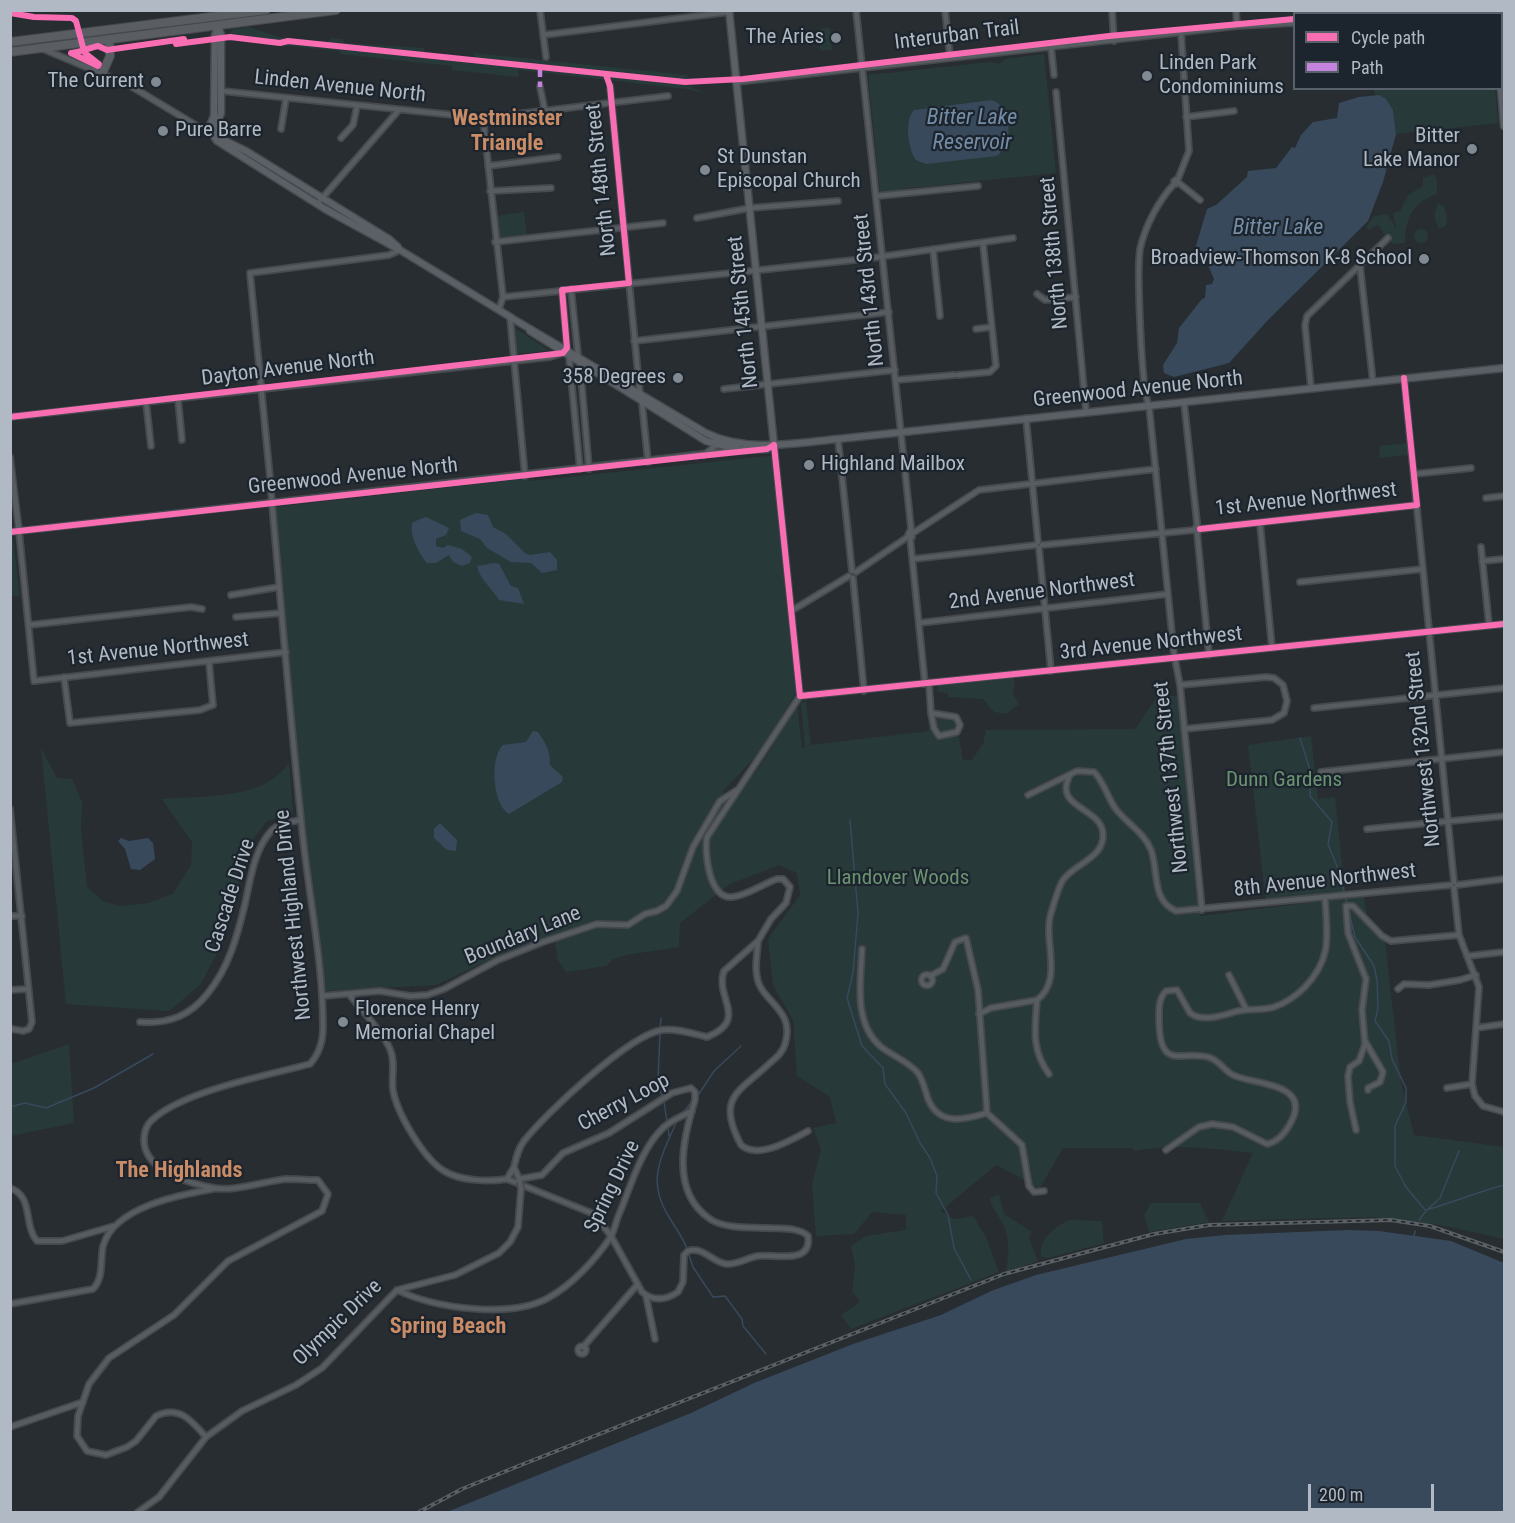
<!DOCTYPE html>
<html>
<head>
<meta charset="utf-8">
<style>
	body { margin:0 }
	#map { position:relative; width:1515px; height:1523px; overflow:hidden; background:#282d32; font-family:"Roboto Condensed",sans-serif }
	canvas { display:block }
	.frame { position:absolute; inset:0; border:12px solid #b1bac4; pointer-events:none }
	.legend { position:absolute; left:1293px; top:12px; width:210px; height:78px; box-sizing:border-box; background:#1c242d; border:2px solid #586069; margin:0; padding:8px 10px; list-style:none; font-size:18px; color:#b1bac4 }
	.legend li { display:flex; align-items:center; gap:12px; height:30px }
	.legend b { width:30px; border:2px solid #586069 }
	.scale { position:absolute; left:1308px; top:1484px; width:126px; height:27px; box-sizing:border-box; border:3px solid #b1bac4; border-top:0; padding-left:8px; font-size:18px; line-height:21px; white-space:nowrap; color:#b1bac4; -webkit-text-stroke:4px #1c242d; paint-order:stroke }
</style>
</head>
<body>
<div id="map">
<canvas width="1515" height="1523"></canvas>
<div class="frame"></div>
<ul class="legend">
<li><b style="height:8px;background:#f96db3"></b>Cycle path</li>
<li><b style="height:8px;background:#c483df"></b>Path</li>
</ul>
<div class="scale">200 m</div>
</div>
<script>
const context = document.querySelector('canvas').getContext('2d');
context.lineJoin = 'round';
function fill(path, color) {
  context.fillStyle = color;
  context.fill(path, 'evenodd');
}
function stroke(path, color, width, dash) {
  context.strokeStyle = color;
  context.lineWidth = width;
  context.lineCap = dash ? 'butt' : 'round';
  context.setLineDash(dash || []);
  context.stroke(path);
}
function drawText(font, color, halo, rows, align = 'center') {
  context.font = font + ' "Roboto Condensed",sans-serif';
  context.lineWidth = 4.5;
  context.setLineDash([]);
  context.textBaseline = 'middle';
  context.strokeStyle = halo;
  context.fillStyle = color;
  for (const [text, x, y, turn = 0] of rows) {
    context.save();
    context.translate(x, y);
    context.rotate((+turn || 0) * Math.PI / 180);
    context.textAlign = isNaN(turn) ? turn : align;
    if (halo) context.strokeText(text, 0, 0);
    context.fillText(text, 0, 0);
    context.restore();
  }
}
fill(new Path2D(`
	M248 27 286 39 327 43 331 38 343 39 344 43 424 48 425 53 474 59V53L687 75V84L703 93 686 89 519 70 518 77 452 70V66L340 54V51L260 43V39L229 34 233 29Z
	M830 28 832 50 820 51 818 29Z
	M1044 54 1056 173 901 189V191L880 193 868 75 990 62 999 64 1005 59ZM991 100 1005 111 1008 143 1000 154 914 110Z
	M1374 89H1495L1498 123 1396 134 1393 110 1379 95H1375Z
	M1434 174 1437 180V194C1413 202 1405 219 1405 243L1392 244 1378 225 1369 230 1366 227 1374 216 1387 214 1396 228 1393 213 1400 211 1408 195 1423 186V178Z
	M1438 203 1444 206 1447 217 1446 226 1439 229 1434 216Z
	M524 212 527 236 499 239 496 216Z
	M1414 236a7 7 0 1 1 14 0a7 7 0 1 1-14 0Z
	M513 327 547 349V351L515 354Z
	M1408 443 1409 455 1380 458 1379 446Z
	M768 456 772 457 797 691 760 752 723 791 729 810 769 752 797 705 802 748H805L801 703 806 702 811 745 929 731 928 717 950 718 956 721 963 760H972L983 744 986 730 1135 729 1159 694 1179 697 1200 916 1364 896 1367 915 1384 932 1401 1082 1414 1135 1504 1147V1239L1441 1225 1374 1217 1222 1221 1253 1153C1214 1149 1173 1143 1134 1151L1133 1148H1063L1040 1188 996 1165 941 1211 954 1219 973 1216 986 1237 999 1272 851 1329 841 1315 860 1302 852 1291 855 1266 851 1246 866 1236 906 1230V1215L872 1212 854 1234 816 1236 812 1185 821 1149 813 1128 836 1123 830 1097 797 1076 793 1020 773 985 768 939 800 895 797 873 779 865 730 884 680 923 679 947 626 955 613 959 606 966 566 972 558 960 554 935 510 950 436 985 324 991 320 982 273 513 276 507 529 478 530 481Z
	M10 537H13L20 597 11 595Z
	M1013 677 1015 682 1013 694 1019 704 1006 714 994 712 983 699 948 697V693L938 692 937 685Z
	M1311 736 1318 799 1335 797 1345 893 1266 902 1248 745Z
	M41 748 57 778 72 779 82 802 81 829 87 887 103 901 120 906 149 903 173 894 191 865 192 842 162 799C203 795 265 801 289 762L293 813 267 821 248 846 224 941 200 985 169 1011 66 1004Z
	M69 1044 74 1123 11 1136V1064Z
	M999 1194 1004 1214 1032 1232 1029 1238 1038 1261 1006 1272C1009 1256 1010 1239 1003 1224 998 1214 992 1210 990 1198Z
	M1151 1203H1200L1209 1222 1149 1232 1144 1215Z
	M1069 1220 1102 1221 1104 1243 1048 1258 1041 1257C1038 1239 1055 1227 1069 1220Z`), '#283939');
fill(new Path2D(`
	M1379 95 1386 99 1393 110 1396 134 1383 182 1368 221 1268 320 1229 363 1174 377 1164 373 1163 365 1177 343 1179 328 1202 299 1205 298 1206 285 1212 284 1214 279 1204 256 1198 255 1195 249 1207 209 1216 205 1247 177 1248 171 1276 168 1292 147 1295 148 1301 135 1313 122 1337 118 1339 103 1359 97Z
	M991 100C1012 104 1015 148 996 156L926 164 916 160C908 149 904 121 914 110Z
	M476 513 488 515 493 527 506 534 525 553 530 555 550 552 557 560V570L542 573 531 563 511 562 487 548 480 539 461 531 460 520Z
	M426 517 449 528 446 535 436 539V546L443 548 448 545 462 549 472 557 470 563 462 566 453 562 449 555 436 563H427C419 554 408 533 413 522Z
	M494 563 499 564 511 586 518 588 524 604 499 600C493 590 479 578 477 566Z
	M533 731 538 732C546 744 550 750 550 765L563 777 562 782 509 814C493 805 489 758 503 745L526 742Z
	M440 823 457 840 456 851 447 850 434 838V829Z
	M121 838 129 841 148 838 153 843 155 859 140 870 131 869 125 849 118 841Z
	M1347 1230 1379 1231 1451 1241 1504 1263V1512H447L691 1413 754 1383 853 1344 941 1315 991 1291 1036 1275 1186 1239 1225 1235Z`), '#38495b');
stroke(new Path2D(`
	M1300 738 1311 773 1310 796 1332 822 1328 844 1339 871 1347 903
	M850 820 858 913 853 973 847 998 862 1046 883 1068 885 1084 906 1113 920 1143 930 1158 937 1176 936 1193 948 1215 954 1248 971 1280
	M1348 908 1355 937 1374 966 1377 980 1378 1008 1375 1021 1389 1041 1392 1059 1406 1088V1102L1395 1126V1166L1406 1187 1426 1211 1419 1220
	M660 1029 661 1018
	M660 1034 658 1080 662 1097
	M697 1097 714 1071 741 1046
	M664 1102 667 1121
	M10 1107 25 1103 46 1108 94 1088 153 1054
	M683 1113 693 1100
	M677 1121C661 1157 646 1181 669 1217 676 1229 683 1237 687 1249
	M668 1125 669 1136
	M1428 1209 1440 1198 1459 1151
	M1426 1210C1454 1202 1478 1192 1504 1185
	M1414 1236 1415 1231
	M689 1255 693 1267 713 1297 725 1296 742 1319 743 1326 766 1354`), '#38495b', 1.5);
const minor = new Path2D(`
	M540 10 546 57
	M856 10 912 537 908 535 910 531
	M945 10 950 57
	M1112 10 1114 41
	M1236 10 1237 26
	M543 35 729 12
	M1051 47 1054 75
	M610 86 640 394
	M540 87 545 111
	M222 91 483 118 668 96
	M1056 92 1086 411
	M1186 117 1234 111
	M483 118 503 297 499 309
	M281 129 286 98
	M341 138 353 125 357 106
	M488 166 558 157
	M1177 179 1174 181 1176 184 1189 151 1181 33
	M1179 183 1200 200
	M1174 184C1159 200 1145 226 1140 249 1137 268 1141 392 1149 405L1174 654 1180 685 1202 910
	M490 191 551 188
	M877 196 978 186
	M317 204 398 111
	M697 218 750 208 838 201
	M495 242 663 223
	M933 249 940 316
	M1360 266 1373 382
	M571 289 578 355
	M562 290 567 348
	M1037 294 1045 300 1076 297
	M503 297 864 259 1013 238
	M510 317 525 476
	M976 329 992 327
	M634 341 889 312
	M569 357 580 469
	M580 364 589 469
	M958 375 990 372 996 366 983 243
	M1404 378 1454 882
	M896 380 954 375
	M1311 388 1305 325 1307 316 1388 238
	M724 389 895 370
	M178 399 182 440
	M146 402 151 446
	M1184 402 1198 532 1194 530 1196 527
	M642 403 648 462
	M1026 418 1038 542
	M838 439 852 571
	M1414 474 1471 468
	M270 478 250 273 389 255 400 250
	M1486 498 1504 496
	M1260 523 1272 648
	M1200 529 1417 505
	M19 531 34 681 286 652
	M1197 532 1209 655
	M913 533 979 490 1156 469
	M910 537 925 684
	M1042 545 1194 530
	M1481 547 1489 625
	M1039 548 1051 671
	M913 559 1036 545
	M1482 561 1504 559
	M856 572 909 536
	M853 578 864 691
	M1300 582 1423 569
	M231 595 279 587
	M791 611 849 576
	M236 617 281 613
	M919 623 1168 594
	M29 625 191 607 202 609
	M64 677 70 723 200 710 213 705 209 662
	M929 684 931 713
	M1180 685 1266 677 1274 678 1283 685 1287 701 1284 713 1272 720 1184 729
	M1314 708 1504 688
	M931 713 956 717 960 725 957 732 939 736 934 728Z
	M1321 772 1504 752
	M1028 795 1077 771 1094 772C1104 782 1107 796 1115 808 1126 823 1144 832 1151 850 1159 872 1151 900 1176 911L1451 885
	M10 809 32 1022 29 1029 23 1031 12 1029
	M1367 829 1504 816
	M1457 885 1504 879
	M1454 888 1459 935 1479 987 1472 1084 1475 1096 1483 1106 1504 1112
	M10 916H22
	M758 942C757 955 753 975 761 988 772 1006 794 1015 785 1044 783 1052 777 1057 771 1062 740 1092 715 1096 741 1145 758 1160 791 1140 808 1131
	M862 949C861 981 853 1022 880 1046 892 1056 908 1061 918 1073 923 1080 925 1090 928 1099 939 1126 964 1120 987 1113
	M1468 956 1504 952
	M921.5 980a5.5 5.5 0 1 1 11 0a5.5 5.5 0 1 1-11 0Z
	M1229 975 1246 1009
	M930 976 943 969 955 942 966 938 978 990 987 1113 1022 1145 1029 1186 1034 1192 1044 1191
	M1398 989 1404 984 1429 985 1460 980 1476 975
	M10 990 28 989
	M349 994C361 1010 383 1032 390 1049 396 1063 391 1076 393 1090 397 1113 423 1158 444 1171 460 1181 489 1182 507 1179L514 1167
	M322 996 380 991 410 996 427 995 444 989 498 960 543 942 597 924 628 925 645 914 657 911 666 906 677 891 693 847 720 801 737 790
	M979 1014 991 1008 1037 1000
	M140 1022C169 1024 190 1016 208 993 229 967 237 937 245 904 250 881 254 850 271 831 279 823 290 822 301 820
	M1476 1028 1504 1024
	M1365 1041 1383 1072 1380 1082 1368 1088V1090
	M1049 1074C1031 1050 1035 1028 1037 1000 1065 979 1041 938 1052 910 1055 900 1058 888 1063 880 1075 863 1105 858 1103 833 1100 807 1054 808 1069 777
	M1447 1088 1472 1084
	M1356 1130 1350 1102 1348 1076 1350 1067 1359 1061 1365 1044 1362 1010 1366 979 1348 933 1346 906H1353L1382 936 1391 941 1459 935
	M1166 1150 1199 1127 1212 1124 1233 1127 1267 1144C1278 1142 1285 1133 1290 1124 1314 1082 1253 1085 1233 1075 1225 1071 1220 1062 1211 1058 1183 1048 1160 1074 1159 1021 1159 1010 1158 999 1166 991L1177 990 1190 1013C1203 1023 1224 1015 1238 1011 1250 1008 1262 1011 1274 1007 1286 1003 1296 996 1305 987 1333 957 1327 936 1325 897
	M507 1179 594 1214 611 1236 642 1292C654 1302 666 1300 678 1292L683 1282 684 1255 688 1251C703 1246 712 1262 726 1264 737 1265 747 1258 758 1256 776 1254 812 1265 808 1236 798 1227 781 1229 768 1228 750 1227 725 1229 710 1219 670 1192 683 1138 695 1100V1092L691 1088 672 1093 609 1133 563 1153 542 1175 519 1179
	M520 1181 514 1167C516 1158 518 1149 524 1141 545 1114 629 1035 662 1030 677 1028 693 1034 707 1037 750 1020 714 997 724 971L758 941 771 919 786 903 790 887 783 879H777C763 884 746 896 732 897 709 899 704 852 707 837L800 696
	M10 1188C34 1196 23 1225 37 1241H62L114 1226
	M397 1290C434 1308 510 1319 548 1298 572 1285 595 1260 610 1238 615 1230 616 1220 620 1212 631 1185 642 1147 664 1127 672 1120 682 1116 692 1111
	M646 1296 655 1339
	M10 1304 93 1289C104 1278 100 1260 103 1246 114 1207 179 1195 213 1189
	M578 1350a4 4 0 1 1 8 0a4 4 0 1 1-8 0Z
	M583 1347 638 1284
	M10 1427 83 1402
	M206 1437C191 1420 179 1405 156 1416L136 1441 127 1447 106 1455 87 1451 77 1436 78 1416 89 1384 109 1358 174 1315 228 1261 322 1211 328 1194 318 1180C307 1180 296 1179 286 1179 266 1181 232 1192 214 1188 192 1184 157 1174 147 1153 142 1143 143 1128 152 1120 183 1091 268 1075 310 1064 319 1054 323 1041 323 1027 323 958 307 888 301 819 289 706 280 593 270 480
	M138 1512 159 1497 206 1437 242 1411 296 1385 322 1368 397 1290 455 1275 499 1253 510 1242 518 1227 521 1189`);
const tertiary = new Path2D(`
	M1502 22H1504
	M43 49 129 85 207 132
	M736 82 1237 26 1294 23
	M10 417 550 357 563 353 566 350
	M774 445 800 696 1504 624
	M704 455 720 442
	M10 457 19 531
	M10 532 739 450`);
const secondary = new Path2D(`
	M729 10 774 445
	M1493 10V14
	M218 25 215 35 214 116 207 132 246 151 389 239 398 247
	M1501 88 1504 126
	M213 135 217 141 325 209 400 250 512 318
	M213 135 221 113V35L218 26
	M510 317 706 433C746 453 796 443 838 439L1504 368
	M530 331 706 441 741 450 767 449 774 445`);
const trunk = new Path2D(`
	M10 42 266 10
	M10 52 336 10
	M102 74 110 56 109 39`);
stroke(minor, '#46494d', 8);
stroke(tertiary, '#46494d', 8);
stroke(secondary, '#46494d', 9);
stroke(trunk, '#45494e', 10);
stroke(minor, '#575c61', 4.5);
stroke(tertiary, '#575c61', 5);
stroke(secondary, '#5b6066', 6);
stroke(trunk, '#5a5e62', 8);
const rail = new Path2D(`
	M419 1512 462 1489 516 1467 1004 1274 1154 1234 1209 1225 1391 1220 1430 1226 1504 1252`);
stroke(rail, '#5b6065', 4);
stroke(rail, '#1c242d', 1.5, [4.5]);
const minorBridge = new Path2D(`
	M520 1182 521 1189`);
stroke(minorBridge, '#46494d', 8, []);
stroke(minorBridge, '#575c61', 4.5);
stroke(new Path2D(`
	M540 68V87`), '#c483df', 4.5, [9, 4.5]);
stroke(new Path2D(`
	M10 13 34 17 72 18 76 21 84 51 85 53 99 64 98 66 71 53C81 52 89 48 98 46L107 50 184 39
	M176 44 230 37 280 43 288 41 685 82 743 79 1109 36 1294 19
	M10 417 563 353 567 348 562 290 629 283 610 86 606 75
	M774 445 800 696 1504 624
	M1200 529 1417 505 1404 378
	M10 532 700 456 767 449 774 445`), '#f96db3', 6);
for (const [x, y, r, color] of [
	[836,38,6,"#818991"],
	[1147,76,6,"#818991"],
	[156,82,6,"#818991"],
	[163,131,6,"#818991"],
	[1472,149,6,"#818991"],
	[705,170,6,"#818991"],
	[1424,259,6,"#818991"],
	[678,378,6,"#818991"],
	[809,465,6,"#818991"],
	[343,1022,6,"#818991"]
]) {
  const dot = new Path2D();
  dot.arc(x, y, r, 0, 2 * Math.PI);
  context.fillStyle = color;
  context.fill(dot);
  stroke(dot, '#1c242d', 2);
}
drawText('21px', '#b1bac4', '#1c242d', [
	["Interurban Trail",957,36,-7],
	["Linden Avenue North",340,87,6],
	["North 148th Street",602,180,-96],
	["North 138th Street",1055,253,-95],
	["North 143rd Street",870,290,-96],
	["North 145th Street",744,312,-96],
	["Dayton Avenue North",288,369,-7],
	["Greenwood Avenue North",1138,390,-6],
	["Greenwood Avenue North",353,477,-6],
	["1st Avenue Northwest",1306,500,-6],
	["2nd Avenue Northwest",1042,592,-7],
	["3rd Avenue Northwest",1151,644,-6],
	["1st Avenue Northwest",158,650,-6],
	["Northwest 132nd Street",1424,749,-96],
	["Northwest 137th Street",1172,777,-96],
	["8th Avenue Northwest",1325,881,-6],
	["Cascade Drive",231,896,-72],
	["Northwest Highland Drive",294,915,-96],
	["Boundary Lane",523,936,-22],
	["Cherry Loop",624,1103,-28],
	["Spring Drive",613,1187,-64],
	["Olympic Drive",338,1323,-44]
]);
drawText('21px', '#b1bac4', '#1c242d', [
	["The Aries",824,38],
	["Linden Park",1159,64,"left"],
	["Condominiums",1159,88,"left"],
	["The Current",144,82],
	["Pure Barre",175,131,"left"],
	["Bitter",1460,137],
	["Lake Manor",1460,161],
	["St Dunstan",717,158,"left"],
	["Episcopal Church",717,182,"left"],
	["Broadview-Thomson K-8 School",1412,259],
	["358 Degrees",666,378],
	["Highland Mailbox",821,465,"left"],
	["Florence Henry",355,1010,"left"],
	["Memorial Chapel",355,1034,"left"]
], 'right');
drawText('21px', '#6b9372', '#1c242d', [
	["Dunn Gardens",1284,781],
	["Llandover Woods",898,879]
]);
drawText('italic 22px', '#748ca5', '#1c242d', [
	["Bitter Lake",972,118],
	["Reservoir",972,143],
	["Bitter Lake",1278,228]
]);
drawText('bold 22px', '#ca8c66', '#1c242d', [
	["Westminster",507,119],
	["Triangle",507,144],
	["The Highlands",179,1171],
	["Spring Beach",448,1327]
]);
</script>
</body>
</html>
